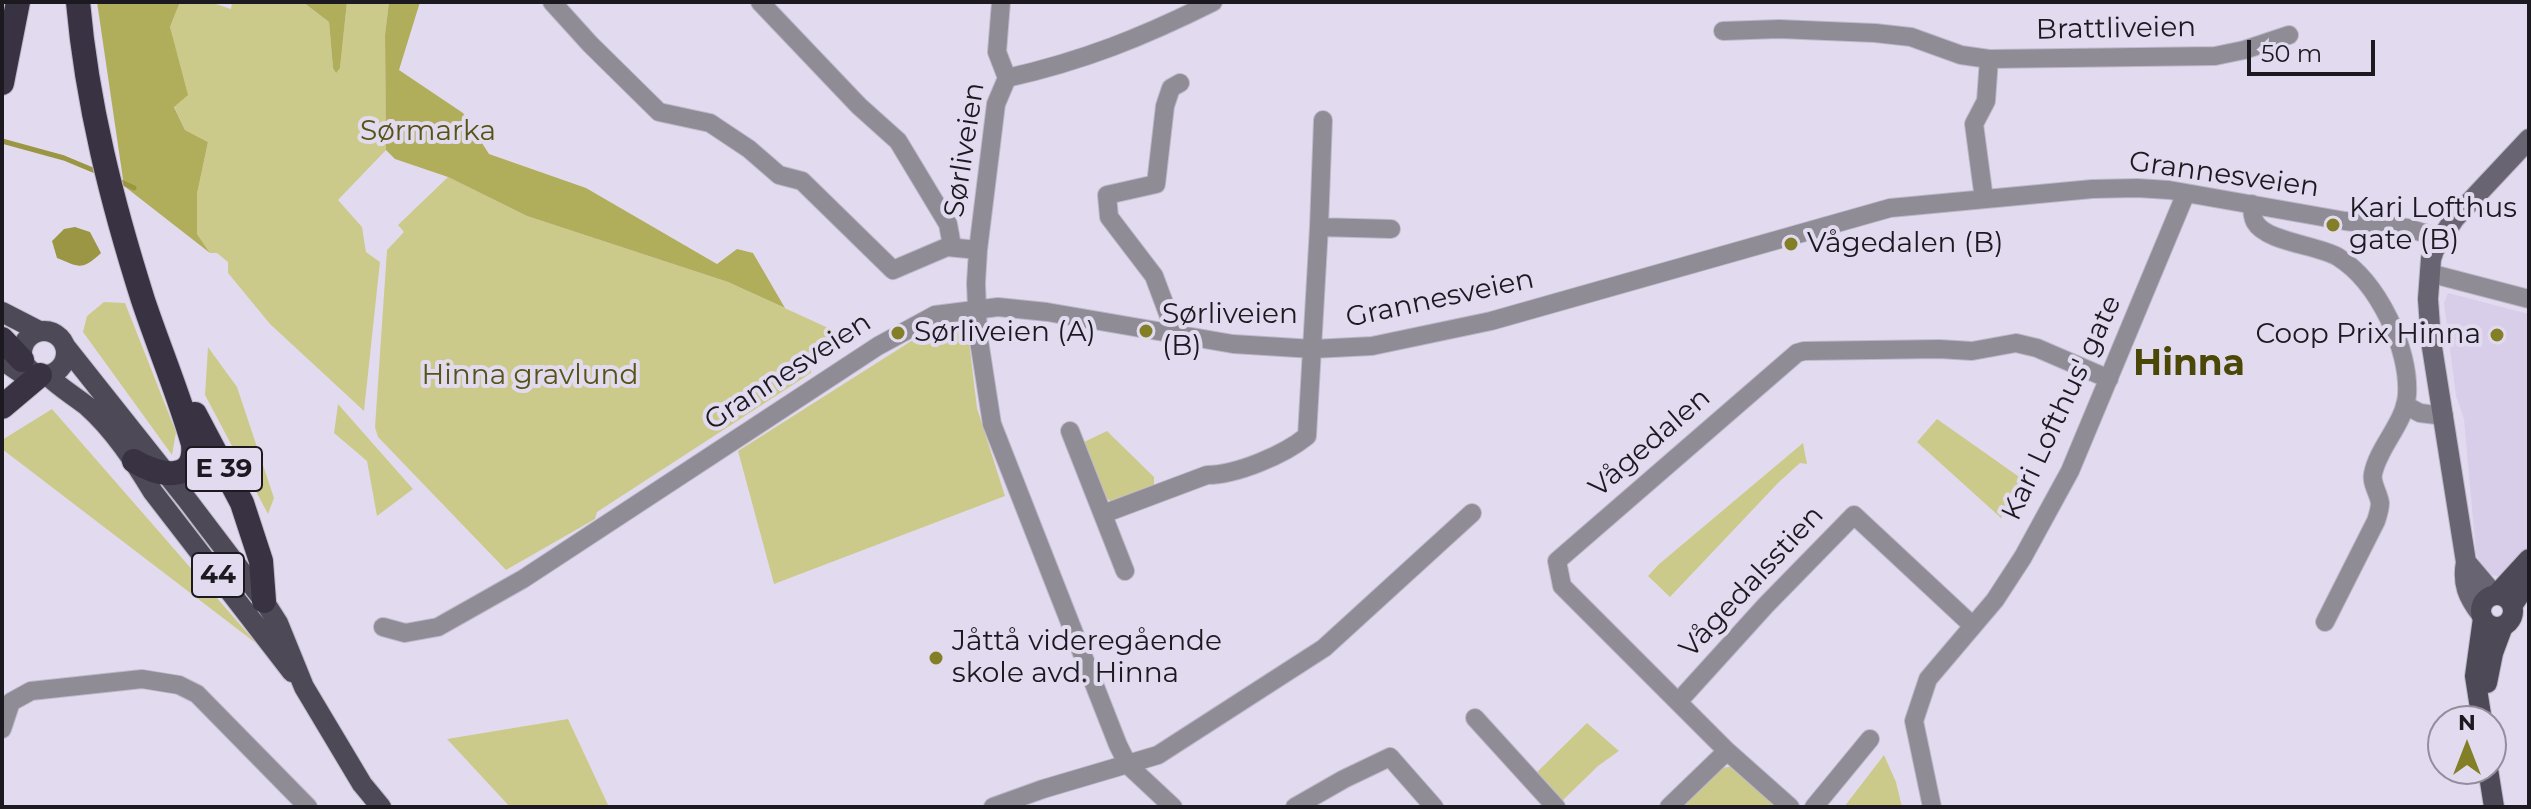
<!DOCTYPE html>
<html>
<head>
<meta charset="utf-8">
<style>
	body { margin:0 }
	#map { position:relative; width:2531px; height:809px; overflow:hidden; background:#e2dbf0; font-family:Montserrat,sans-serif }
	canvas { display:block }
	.frame { position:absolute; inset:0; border:4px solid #1c1921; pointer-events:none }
	.north { position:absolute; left:2427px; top:705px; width:80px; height:80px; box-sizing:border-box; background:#e2dbf0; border:2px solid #938d9d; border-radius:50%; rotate:0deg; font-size:22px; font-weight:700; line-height:32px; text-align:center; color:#1c1921 }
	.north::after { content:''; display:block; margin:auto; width:28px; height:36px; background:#837f26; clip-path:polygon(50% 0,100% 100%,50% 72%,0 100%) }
	.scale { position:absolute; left:2247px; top:40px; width:128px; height:36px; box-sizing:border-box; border:4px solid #1c1921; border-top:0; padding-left:10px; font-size:24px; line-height:28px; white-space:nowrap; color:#1c1921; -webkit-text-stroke:6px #e2dbf0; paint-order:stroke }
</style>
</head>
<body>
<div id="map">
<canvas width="2531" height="809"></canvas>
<div class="frame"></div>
<div class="north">N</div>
<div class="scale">50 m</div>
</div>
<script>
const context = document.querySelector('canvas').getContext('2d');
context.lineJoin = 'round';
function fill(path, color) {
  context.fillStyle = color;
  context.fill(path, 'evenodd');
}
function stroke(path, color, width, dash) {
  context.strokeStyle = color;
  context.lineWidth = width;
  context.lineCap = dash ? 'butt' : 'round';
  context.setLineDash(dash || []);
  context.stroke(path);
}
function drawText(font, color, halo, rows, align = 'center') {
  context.font = font + ' Montserrat,sans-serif';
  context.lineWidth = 8;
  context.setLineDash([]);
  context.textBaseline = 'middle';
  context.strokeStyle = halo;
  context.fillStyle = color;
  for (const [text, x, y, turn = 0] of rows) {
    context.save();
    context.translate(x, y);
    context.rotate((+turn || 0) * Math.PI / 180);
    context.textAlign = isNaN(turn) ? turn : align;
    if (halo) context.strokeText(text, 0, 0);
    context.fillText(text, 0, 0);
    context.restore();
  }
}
fill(new Path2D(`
	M2448 293 2529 314V549L2511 572 2502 577 2485 574 2476 554 2464 419 2456 396 2444 303Z`), '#d8cee9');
fill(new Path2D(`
	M180 2H210L231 9 232 2H303L329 22 333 68 336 72 340 68 347 2H389L385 35 386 150 338 200 362 227 366 252 380 262 364 411 270 324 228 273V262L217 253H210L197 234V194L208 142 185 130 174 106 170 27Z
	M448 177 527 216 728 282 850 338 811 362V373L597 512 595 519 506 570 378 437 375 427 387 250 404 232 398 225Z
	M104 302 125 303 176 432 172 455 83 332 87 316Z
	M944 325C956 327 962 330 969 341L977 408 1005 496 774 584 738 451 935 326Z
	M208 347 237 387 274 498 268 514 205 395Z
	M338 404 413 489 377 516 367 461 334 433Z
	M52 409 257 644 2 449V440Z
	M1937 419 2025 481 2001 518 1917 442Z
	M1107 431 1154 477V485L1112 502 1104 497 1082 443Z
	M1803 443 1807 464 1800 463 1778 483 1670 597 1648 576 1658 565Z
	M568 719 609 807H510L447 739Z
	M1587 723 1619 751 1598 766 1560 803 1534 775Z
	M1884 755 1896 782 1902 807H1844Z
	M1734 766 1779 807H1674L1716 769Z`), '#ccca8a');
fill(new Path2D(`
	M97 2H180L170 27 188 95 174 107 185 130 208 142 197 194V234L210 253 124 186Z
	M303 2H347L340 68 336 73 333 68 329 22Z
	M389 2H420L399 70 463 113 489 154 586 188 717 264 737 249 753 253 785 308 728 282 527 216 448 177 395 159 386 150 385 35Z`), '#b1ae5b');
fill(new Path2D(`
	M75 227 90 232 101 253C82 271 79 267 57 258L52 241 64 229Z`), '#9a9643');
stroke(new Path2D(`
	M2 141 64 158 100 173
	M117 180 134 188`), '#9a9643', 5);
const street = new Path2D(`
	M552 2 590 44 659 112 710 123 749 149 779 175 802 181 893 270 947 247 978 250
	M760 2 859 106 898 141 948 224 952 246
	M1001 2 997 52 1007 78 996 104 978 250 976 283 978 334 992 424 1118 745 1128 765 1173 807
	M1723 31 1779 29 1875 33 1911 37 1961 55 1989 59 2215 56 2244 50 2289 35
	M1007 78C1083 61 1143 37 1213 2
	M1984 199 1974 124 1986 101 1989 59
	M2252 204C2252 210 2252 216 2255 222 2266 242 2318 245 2338 257 2378 282 2410 349 2407 395 2405 423 2378 447 2373 474 2371 483 2379 494 2380 503 2380 509 2378 515 2376 521L2325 622
	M1319 227 1323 120
	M2429 273 2529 299
	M1176 335 1154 276 1109 217 1107 195 1156 184 1165 106 1171 88 1180 83
	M2405 405 2420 413 2444 416
	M1070 431 1125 571
	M1103 514 1207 475C1236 475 1284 455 1307 436L1319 227 1391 229
	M383 627 405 633 438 627 523 579 878 346 935 315 998 307 1047 312 1233 344 1313 349 1372 346 1491 321 1890 208 2092 189 2137 188 2169 190 2345 221 2407 228 2441 238
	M1678 702 1766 605 1854 515 1973 626
	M1475 718 1556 807
	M2 729 11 702 31 691 142 679 179 685 197 694 308 807
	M993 807 1043 789 1158 755 1324 648 1472 513
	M1295 807 1344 779 1390 757 1434 807
	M1669 807 1727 751
	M1790 807 1727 751 1562 586 1557 561 1797 353 1804 351 1939 349 1972 351 2016 343 2037 348 2109 379
	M1814 807 1870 739
	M1932 807 1914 721 1928 679 1995 600 2023 557 2070 471 2186 193`);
const secondary = new Path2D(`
	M2466 562 2494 595
	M2481 614C2468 597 2462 584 2466 562L2431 341 2428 299 2431 259 2434 250 2454 219 2529 139`);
const primary = new Path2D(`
	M2 312 39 331
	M22 353a22 22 0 1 1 44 0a22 22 0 1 1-44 0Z
	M65 346 188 501 264 601 278 623 304 687 362 784 381 807
	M2 360 21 373 34 374
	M47 375C59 387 73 395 87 406 114 430 134 461 153 492L292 672
	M2496 595 2529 559
	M2481 611a16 16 0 1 1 32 0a16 16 0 1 1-32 0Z
	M2512 606 2529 581
	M2487 683 2493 653 2503 626
	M2482 721 2475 676 2483 618
	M2488 769 2494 807`);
const highway = new Path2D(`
	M78 2C87 104 112 202 143 300 159 348 179 395 193 444 197 485 156 475 134 461
	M2 83 18 2
	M2 339 22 360
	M2 407 40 375
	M195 414 242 503 261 561 264 601`);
stroke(street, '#beb8cb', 20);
stroke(secondary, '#beb8cb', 22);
stroke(primary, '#beb8cb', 22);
stroke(highway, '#beb8cb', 26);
stroke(street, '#8f8c95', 18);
stroke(secondary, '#696471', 20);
stroke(primary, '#4e4957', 20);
stroke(highway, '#383242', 24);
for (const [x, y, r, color] of [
	[2333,225,8,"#837f26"],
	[1791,244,8,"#837f26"],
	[1146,331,8,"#837f26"],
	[898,333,8,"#837f26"],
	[2497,335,8,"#837f26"],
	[936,658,8,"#837f26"]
]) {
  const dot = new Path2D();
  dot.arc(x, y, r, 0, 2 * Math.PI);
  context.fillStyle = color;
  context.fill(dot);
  stroke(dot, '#e2dbf0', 3);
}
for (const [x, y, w] of [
	[224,469,76],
	[218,575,52]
]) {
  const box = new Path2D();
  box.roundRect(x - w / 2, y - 22, w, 44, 6);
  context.fillStyle = '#e2dbf0';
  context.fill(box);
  stroke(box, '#1c1921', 2);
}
drawText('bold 26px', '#1c1921', null, [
	["E 39",224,469],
	["44",218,575]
]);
drawText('28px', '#1c1921', '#e2dbf0', [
	["Brattliveien",2116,29,-1],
	["Sørliveien",965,150,-81],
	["Grannesveien",2224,175,8],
	["Grannesveien",1440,299,-12],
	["Grannesveien",788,372,-33],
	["Kari Lofthus' gate",2062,408,-65],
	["Vågedalen",1650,443,-41],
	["Vågedalsstien",1752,582,-47]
]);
drawText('28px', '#575315', '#e2dbf0', [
	["Sørmarka",428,132],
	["Hinna gravlund",530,376]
]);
drawText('28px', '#1c1921', '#e2dbf0', [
	["Kari Lofthus",2349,209],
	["gate (B)",2349,241],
	["Vågedalen (B)",1807,244],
	["Sørliveien",1162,315],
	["(B)",1162,347],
	["Sørliveien (A)",914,333],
	["Coop Prix Hinna",2481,335,"right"],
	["Jåttå videregående",952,642],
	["skole avd. Hinna",952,674]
], 'left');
drawText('bold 36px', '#4b4706', '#e2dbf0', [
	["Hinna",2189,364]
]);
</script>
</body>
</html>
